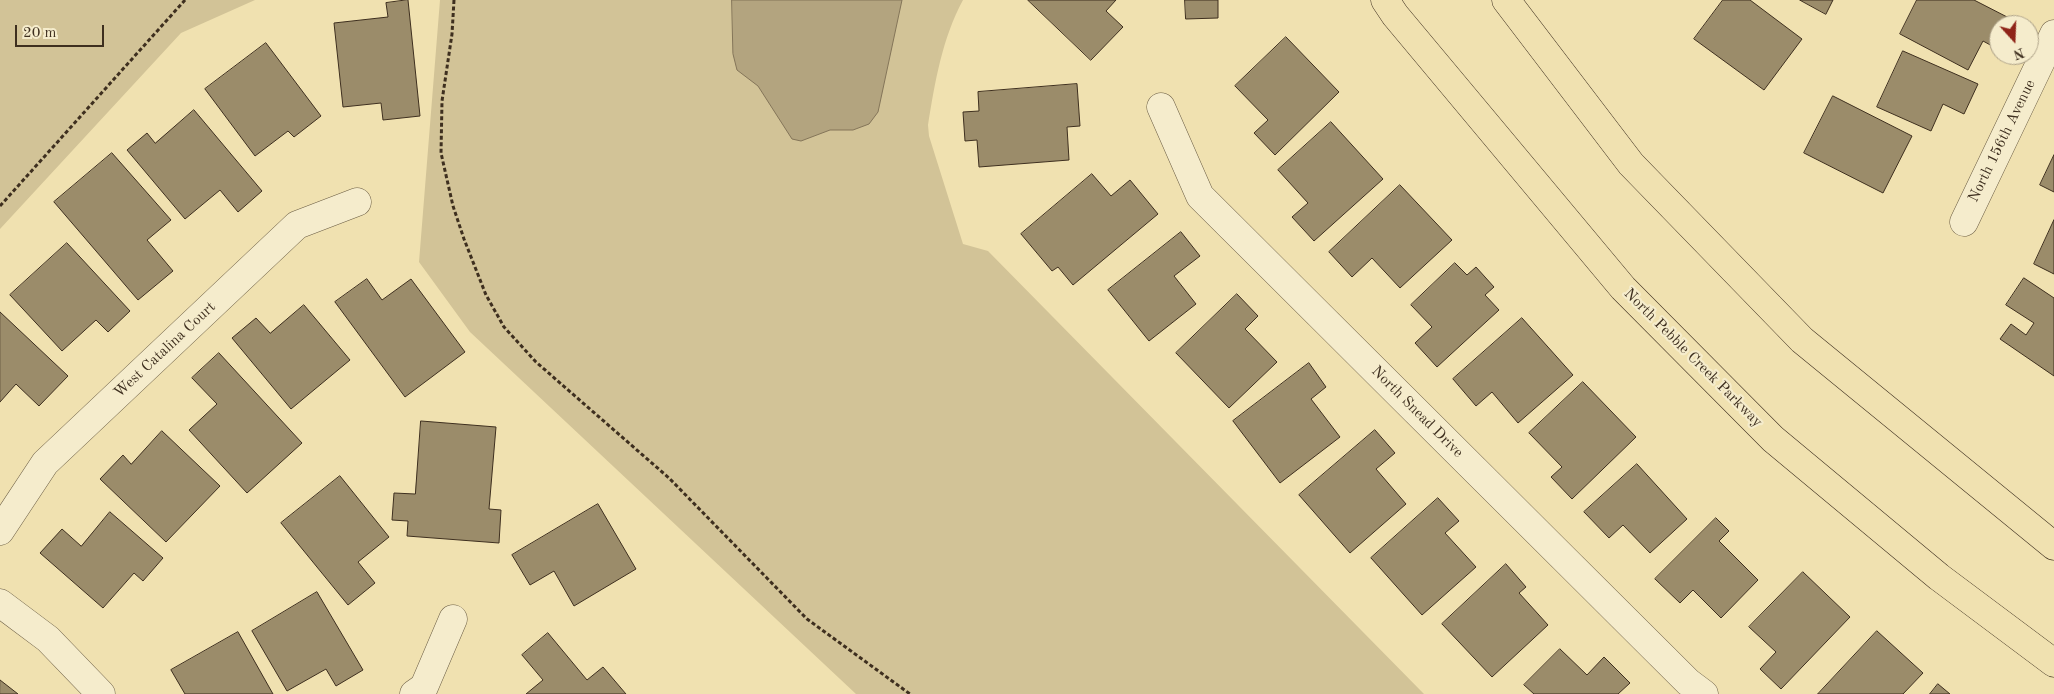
<!DOCTYPE html>
<html>
<head>
<meta charset="utf-8">
<style>
	body { margin:0 }
	#map { position:relative; width:2054px; height:694px; overflow:hidden; background:#f0e1b0; font-family:"Old Standard TT",serif }
	canvas { display:block }
	.north { position:absolute; left:1989px; top:15px; width:50px; height:50px; box-sizing:border-box; background:#f5eccc; border:1px solid #aca087; border-radius:50%; rotate:160deg; font-size:14px; font-weight:700; line-height:20px; text-align:center; color:#3e2f1f }
	.north::after { content:''; display:block; margin:auto; width:18px; height:22px; background:#8f2418; clip-path:polygon(50% 0,100% 100%,50% 72%,0 100%) }
	.scale { position:absolute; left:15px; top:25px; width:89px; height:22px; box-sizing:border-box; border:2px solid #3e2f1f; border-top:0; padding-left:6px; font-size:15px; line-height:18px; white-space:nowrap; color:#3e2f1f; -webkit-text-stroke:4px #f5eccc; paint-order:stroke }
</style>
</head>
<body>
<div id="map">
<canvas width="2054" height="694"></canvas>
<div class="north">N</div>
<div class="scale">20 m</div>
</div>
<script>
const context = document.querySelector('canvas').getContext('2d');
context.lineJoin = 'round';
function fill(path, color) {
  context.fillStyle = color;
  context.fill(path, 'evenodd');
}
function stroke(path, color, width, dash) {
  context.strokeStyle = color;
  context.lineWidth = width;
  context.lineCap = dash ? 'butt' : 'round';
  context.setLineDash(dash || []);
  context.stroke(path);
}
function drawText(font, color, halo, rows, align = 'center') {
  context.font = font + ' "Old Standard TT",serif';
  context.lineWidth = 4.5;
  context.setLineDash([]);
  context.textBaseline = 'middle';
  context.strokeStyle = halo;
  context.fillStyle = color;
  for (const [text, x, y, turn = 0] of rows) {
    context.save();
    context.translate(x, y);
    context.rotate((+turn || 0) * Math.PI / 180);
    context.textAlign = isNaN(turn) ? turn : align;
    if (halo) context.strokeText(text, 0, 0);
    context.fillText(text, 0, 0);
    context.restore();
  }
}
fill(new Path2D(`
	M0 0H255L181 33 0 229Z
	M440 0H963C942 39 935 82 928 125L929 136 963 244 988 251 1424 694H856L470 332 419 262Z`), '#d2c397');
const water = new Path2D(`
	M732 0H902L878 112 869 124 853 130H830L801 141 792 139 758 86 737 70 733 54Z`);
fill(water, '#b3a47f');
stroke(water, '#847559', 1);
const building = new Path2D(`
	M408 0 420 116 383 120 381 103 343 107 334 23 388 17 386 3Z
	M1028 0H1116L1106 11 1123 27 1091 60Z
	M1185 0H1218V18L1186 19Z
	M1723 0H1750L1802 39 1764 90 1694 39Z
	M1800 0H1833L1826 14Z
	M1917 0H1974L2011 19 2007 25H1999V42L1996 48 1983 41 1968 70 1900 34Z
	M1286 37 1339 92 1275 155 1254 133 1268 120 1235 86Z
	M266 43 321 116 294 137 288 131 255 156 205 89Z
	M1903 51 1978 84 1964 114 1943 104 1931 131 1877 107Z
	M1077 84 1080 126 1067 127 1069 160 979 167 977 140 965 141 963 112 979 111 978 92Z
	M1833 96 1912 136 1883 193 1804 153Z
	M194 110 262 191 238 212 220 190 185 219 127 150 147 133 155 143Z
	M1331 122 1383 179 1314 241 1292 217 1308 203 1278 170Z
	M112 153 171 220 147 240 173 271 138 300 54 202Z
	M2054 155V192L2040 185Z
	M1092 174 1111 196 1130 180 1158 214 1073 285 1058 267 1052 271 1021 234Z
	M1400 185 1452 240 1400 288 1372 258 1352 277 1329 252Z
	M2054 220V274L2034 264Z
	M1181 232 1200 256 1174 276 1196 304 1149 341 1108 290Z
	M67 243 130 311 108 332 96 320 62 351 10 295Z
	M1455 263 1467 275 1476 267 1494 287 1485 295 1499 310 1437 367 1415 343 1432 327 1411 305Z
	M2024 278 2054 298V376L2000 339 2011 324 2026 335 2034 323 2006 305Z
	M367 279 382 300 411 279 465 352 405 397 335 302Z
	M1237 294 1258 316 1245 329 1277 362 1229 408 1176 353Z
	M304 305 350 360 291 409 232 338 256 318 270 333Z
	M0 312 68 376 39 406 16 384 0 402Z
	M1522 318 1573 375 1518 423 1492 392 1476 406 1453 379Z
	M219 353 302 443 247 493 189 430 217 404 192 378Z
	M1309 363 1326 387 1311 399 1340 437 1280 483 1233 421Z
	M1583 382 1636 437 1572 499 1551 477 1562 467 1529 433Z
	M421 421 496 427 489 509 501 510 499 543 407 536 408 521 392 520 394 493 415 494Z
	M1375 430 1395 453 1376 469 1406 504 1350 553 1299 495Z
	M162 431 220 486 166 542 100 479 123 455 131 464Z
	M1637 464 1687 519 1650 553 1623 525 1609 538 1584 512Z
	M340 476 389 537 358 562 375 583 348 605 281 523Z
	M1438 498 1459 521 1445 533 1476 567 1422 615 1371 558Z
	M598 504 636 569 574 606 554 571 530 585 512 555Z
	M110 512 163 558 143 581 134 573 103 608 40 553 62 529 81 546Z
	M1716 518 1729 531 1719 541 1758 580 1721 618 1693 590 1680 603 1655 579Z
	M1506 564 1526 587 1519 593 1548 625 1492 677 1442 624Z
	M1803 572 1850 617 1781 689 1760 669 1776 652 1749 627Z
	M317 592 363 670 336 686 326 669 287 691 252 631Z
	M1877 631 1923 673 1903 694H1818Z
	M238 632 273 694H185L171 670Z
	M548 633 587 680 603 667 626 694H526L543 680 522 655Z
	M1560 649 1587 675 1604 657 1630 683 1618 694H1534L1524 685Z
	M0 680 18 694H0Z
	M1938 684 1950 694H1930Z`);
fill(building, '#9b8c6a');
stroke(building, '#3e2f1f', 1);
const minor = new Path2D(`
	M1161 107 1200 196 1688 682 1704 694
	M1964 222 2054 34
	M0 531 45 463 297 225 357 202
	M0 603 48 639 101 694
	M414 694 424 687 453 619`);
const major = new Path2D(`
	M1385 0 1395 15 1623 288 1773 439 1939 577 2054 663
	M1506 0 1631 164 1802 340 2054 546`);
stroke(minor, '#6a5c43', 29);
stroke(major, '#3e2f1f', 29);
stroke(new Path2D(`
	M454 0 452 34 442 101 441 153 453 206 464 239 486 295 504 327 536 362 669 478 807 619 910 694
	M0 206 185 0`), '#3e2f1f', 3, [4, 2.5]);
stroke(minor, '#f5eccc', 28);
stroke(major, '#f0e1b0', 28);
drawText('15px', '#3e2f1f', '#f5eccc', [
	["North 156th Avenue",2002,141,-64],
	["West Catalina Court",165,350,-43],
	["North Pebble Creek Parkway",1693,358,45],
	["North Snead Drive",1417,412,45]
]);
</script>
</body>
</html>
